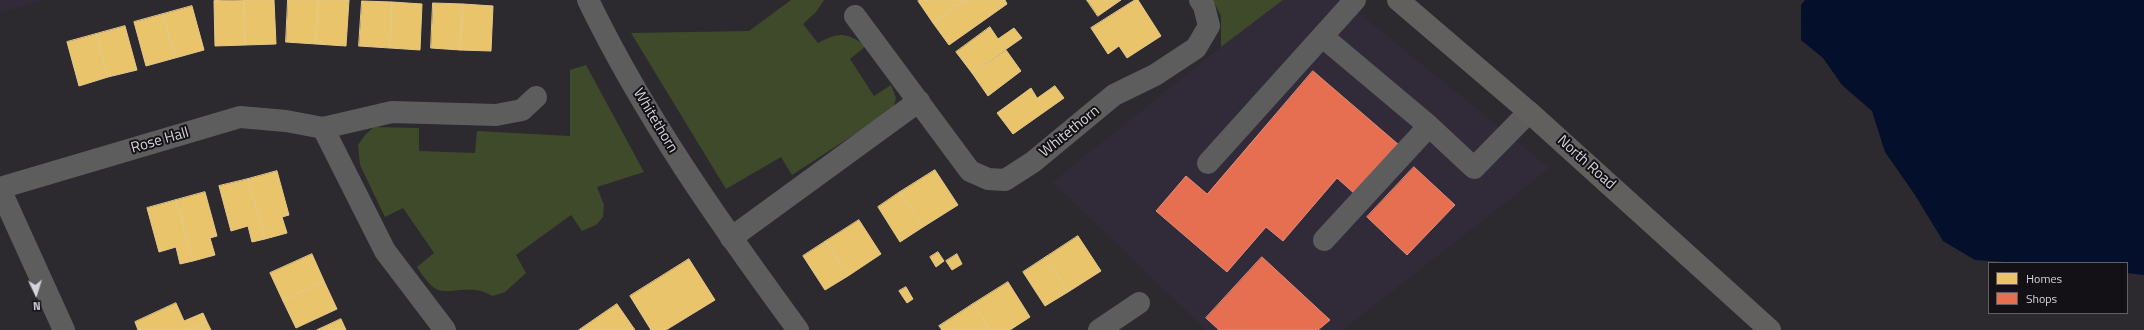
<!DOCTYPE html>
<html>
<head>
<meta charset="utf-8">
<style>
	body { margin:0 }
	#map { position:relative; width:2144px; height:330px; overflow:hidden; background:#2c292f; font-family:"Titillium Web",sans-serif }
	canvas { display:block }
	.legend { position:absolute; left:1988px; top:262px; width:140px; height:52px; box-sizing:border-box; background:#131116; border:1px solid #615f64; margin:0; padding:5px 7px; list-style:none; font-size:12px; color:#d6d3da }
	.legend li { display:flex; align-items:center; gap:8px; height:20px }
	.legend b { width:20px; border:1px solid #615f64 }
	.north { position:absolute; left:16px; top:274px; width:40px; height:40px; -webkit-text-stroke:3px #131116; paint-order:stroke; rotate:176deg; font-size:11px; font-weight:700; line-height:16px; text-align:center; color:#d6d3da }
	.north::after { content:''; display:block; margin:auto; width:14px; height:18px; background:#d6d3da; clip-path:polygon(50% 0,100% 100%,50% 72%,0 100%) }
</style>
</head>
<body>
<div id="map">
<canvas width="2144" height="330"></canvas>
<ul class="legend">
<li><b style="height:11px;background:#e9c46a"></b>Homes</li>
<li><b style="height:11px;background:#e76f51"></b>Shops</li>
</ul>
<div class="north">N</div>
</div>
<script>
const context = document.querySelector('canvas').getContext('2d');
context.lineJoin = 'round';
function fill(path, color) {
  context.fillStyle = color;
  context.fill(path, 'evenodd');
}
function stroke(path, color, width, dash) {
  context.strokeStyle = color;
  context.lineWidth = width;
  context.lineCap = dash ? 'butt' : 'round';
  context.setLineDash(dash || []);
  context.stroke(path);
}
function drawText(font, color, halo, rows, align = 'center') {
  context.font = font + ' "Titillium Web",sans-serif';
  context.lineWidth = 4;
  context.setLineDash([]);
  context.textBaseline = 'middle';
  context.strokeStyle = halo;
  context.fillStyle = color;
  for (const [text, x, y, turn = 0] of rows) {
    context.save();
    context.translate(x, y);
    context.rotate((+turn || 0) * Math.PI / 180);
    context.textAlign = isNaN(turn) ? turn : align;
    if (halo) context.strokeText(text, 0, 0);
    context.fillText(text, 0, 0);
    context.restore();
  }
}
fill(new Path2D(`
	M0 0H45L0 13Z
	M1283 0H1343L1550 168 1343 330H1206L1052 182 1221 47Z`), '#312a39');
fill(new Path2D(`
	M791 0H824L816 12 803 24 818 43C839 32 846 32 866 46L850 59 874 96 891 85 896 98 893 109 792 175 781 157 726 189 631 33 749 31Z
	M1213 0H1283L1221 47V16Z
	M586 65 644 172 597 187 604 205 603 217 596 225 582 231 571 215 516 255 526 273 505 292 493 296C488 294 481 290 475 290 441 288 440 302 417 267L434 253 403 208 385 217 360 165 358 145 365 135 374 127 419 128V151L475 153 477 131 570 136V70Z`), '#3f4a2b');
fill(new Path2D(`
	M1805 0H2144V275L2127 273V263H2021L1975 260 1943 241 1915 195 1885 152 1872 111 1842 85 1823 58 1801 40V5Z`), '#040f2b');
const homes = new Path2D(`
	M244 0 245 45 215 46 214 1Z
	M244 0H274L276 44 245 45Z
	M288 0H318L316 44 286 42Z
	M318 0H349L346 46 316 44Z
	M919 0H966L933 23 918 1Z
	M966 0H1005L1007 4 949 45 933 23Z
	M1087 0H1121L1098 16Z
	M1135 0H1138L1161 36 1127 58 1119 46 1108 54 1091 28Z
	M362 1 392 2 390 48 359 46Z
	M392 2 422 4 420 50 390 48Z
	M433 3 463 4 460 50 431 48Z
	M463 4 493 6 491 51 460 50Z
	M192 6 204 50 175 58 163 14Z
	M163 14 175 58 146 66 134 22Z
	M125 26 137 70 108 77 96 34Z
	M990 27 998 39 1014 28 1022 38 972 73 956 52Z
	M96 34 108 77 79 86 67 42Z
	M1006 50 1021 71 988 96 972 73Z
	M1055 86 1064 98 1013 134 997 113 1031 88 1037 98Z
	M935 170 958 205 923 227 900 192Z
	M277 171 289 215 282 217 287 233 265 239 248 179Z
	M248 179 265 239 252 242 248 226 231 231 219 186Z
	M205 192 217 236 210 238 215 255 193 261 176 200Z
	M900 192 923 227 900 242 878 207Z
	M176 200 193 261 180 264 176 247 159 252 147 208Z
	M859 220 881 254 848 276 826 241Z
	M1078 236 1101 271 1068 292 1046 257Z
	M826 241 848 276 825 290 803 256Z
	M938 252 944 261 936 267 930 257Z
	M312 254 324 281 283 301 270 273Z
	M957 254 962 264 952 270 946 261Z
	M1046 257 1068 292 1045 306 1023 272Z
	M689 259 715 300 666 330H651L630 296Z
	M324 281 337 309 296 328 283 301Z
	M1008 282 1030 317 1010 330H990L973 304Z
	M906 287 913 299 907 303 899 291Z
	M176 303 184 321 203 313 207 322 189 330H138L135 322Z
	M617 304 635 330H579Z
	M973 304 990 330H942L939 326Z
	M341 319 346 330H317Z
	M207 322 211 330H189Z`);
fill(homes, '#e9c46a');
stroke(homes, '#e3c88c', 1);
const shops = new Path2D(`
	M1313 71 1399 145 1356 195 1337 178 1283 241 1266 227 1227 272 1156 211 1186 176 1207 194Z
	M1414 167 1455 205 1407 255 1367 217Z
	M1262 257 1330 320 1318 330H1219L1206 318Z`);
fill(shops, '#e76f51');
stroke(shops, '#e28d7a', 1);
stroke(new Path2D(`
	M588 0C645 118 721 225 798 330
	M855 16 970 171 988 179 1005 180 1033 162 1114 95 1155 75 1196 48 1209 26 1204 6 1200 0
	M1323 37 1429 126 1474 168 1529 112
	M323 128 392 112 496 115 522 110 536 97
	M1208 163 1355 0
	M0 188 240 117 286 121 323 128 385 251 445 330
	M0 189 64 330
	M731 238 919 101
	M1324 240 1429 126
	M1099 330 1139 303`), '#5e5d5d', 22);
stroke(new Path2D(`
	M1398 0 1529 112 1770 330`), '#625f5f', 22);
drawText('15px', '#d6d3da', '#131116', [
	["Whitethorn",655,121,59],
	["Whitethorn",1070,132,-39],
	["Rose Hall",160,141,-16],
	["North Road",1586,163,42]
]);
</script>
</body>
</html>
